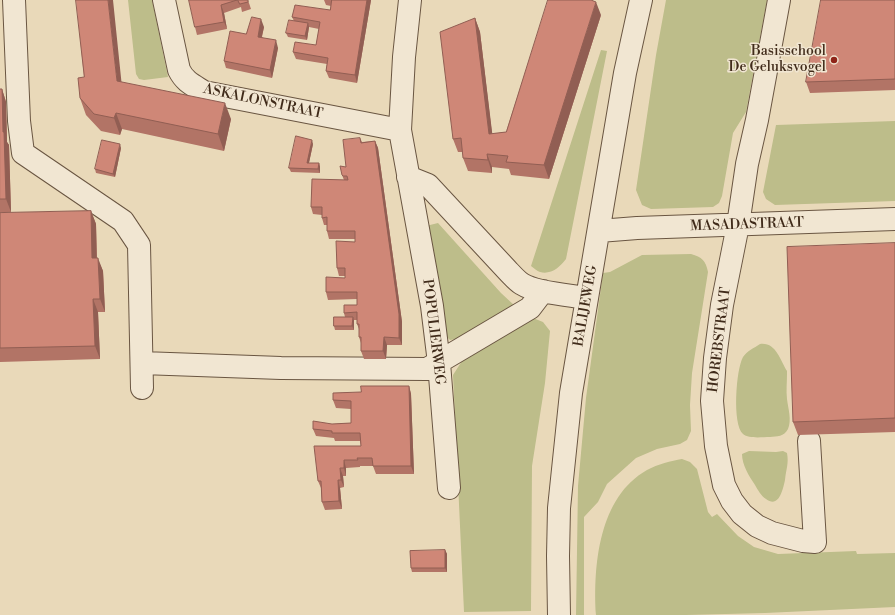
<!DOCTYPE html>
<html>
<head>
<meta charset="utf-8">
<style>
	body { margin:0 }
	canvas { display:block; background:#e9d9b9 }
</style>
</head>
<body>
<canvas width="895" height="615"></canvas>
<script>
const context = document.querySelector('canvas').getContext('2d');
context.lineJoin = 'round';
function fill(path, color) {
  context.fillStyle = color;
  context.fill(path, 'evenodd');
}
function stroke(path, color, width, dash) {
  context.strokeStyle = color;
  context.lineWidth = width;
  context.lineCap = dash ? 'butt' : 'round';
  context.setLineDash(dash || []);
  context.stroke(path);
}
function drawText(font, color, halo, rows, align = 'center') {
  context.font = font + ' "Libre Bodoni",serif';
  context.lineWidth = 3;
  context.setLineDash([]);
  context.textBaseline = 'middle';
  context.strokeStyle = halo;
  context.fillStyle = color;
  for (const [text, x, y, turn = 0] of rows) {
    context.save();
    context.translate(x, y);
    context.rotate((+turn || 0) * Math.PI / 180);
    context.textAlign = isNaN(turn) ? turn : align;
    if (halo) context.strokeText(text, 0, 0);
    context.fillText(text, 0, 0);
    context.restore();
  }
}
fill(new Path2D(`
	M128 0H152L168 77 144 80 139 79 136 74Z
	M666 0H767L746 112 733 133 722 196 719 203 713 207 651 209 642 205 636 190 656 55Z
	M601 50 607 51 566 259C560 267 551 275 540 272 537 271 534 268 531 266Z
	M895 121V201L775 205 766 199 763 192 776 125Z
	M438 223 501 293 515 306 462 338 450 340 444 334 426 226Z
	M691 254C702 257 706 261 708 272L692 373 690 405 691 431 687 440 680 444 657 449 636 458 607 484 598 502 584 517V615H576L578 486 586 398 603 273 610 272 642 255Z
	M533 318 543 322 550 331 545 383 532 466 531 611 464 612 453 375 462 361Z
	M760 344C776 342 780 360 787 371V374C787 382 786 391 787 399 788 408 792 420 788 429 784 437 777 436 770 437 762 437 749 439 743 434 732 425 736 369 743 357 747 351 754 348 760 344Z
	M749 451 776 452 783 451 787 453C789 464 786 469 785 480 783 489 779 509 766 499 761 496 758 490 755 485 749 476 742 465 742 454Z
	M682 459 690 462 697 469 708 512 712 517 717 514 738 536 754 547 778 554 856 551 857 554 895 553V607L765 613 686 615H596C593 565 599 497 647 470 658 464 671 461 682 459Z`), '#bdbd8a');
const minor = new Path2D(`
	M14 0 19 121 23 153 123 221 139 245 142 388
	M164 0 179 70C185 82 193 85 204 92L400 130
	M410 0 404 57 400 130 432 306 439 363 449 488
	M779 0 757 120 747 164 738 225 722 305 715 358 712 401 716 446 724 485 732 501 742 514 757 526 772 533 803 541 815 542 809 441
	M408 177 428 185 508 271C512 275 517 281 522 284 536 293 570 295 587 298
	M599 231 637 228 895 219
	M142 363 281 368 427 369 530 308 543 291
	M559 615 558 556 559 508 571 393 625 73 641 0`);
stroke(minor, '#6a5642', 24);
stroke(minor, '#f1e6d2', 22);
fill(new Path2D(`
	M189 0H248L251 9 242 12 241 7 224 13 227 29 197 35 195 27Z
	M324 0H371L357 83 329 78 326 71 327 64 296 59 293 52 316 45 319 29 309 27 307 40 288 37 286 33 294 21 292 17 330 10 331 6 326 5Z
	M895 0V90L810 93 806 82Z
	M601 15 549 179 511 175 509 169 492 167V173L468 171 463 158V152H458L453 139 475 18 480 32 492 134 506 132Z
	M264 27 262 37 278 48 272 78 226 68 224 61 246 34Z
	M121 82 231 119 224 151 122 129 120 135 101 131 86 115 80 98Z
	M0 89H2L6 102 7 142 9 145 11 212H0Z
	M360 138 362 142 375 141 378 148 402 322V345H387L386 359H364L361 351V343L359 337V329L357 324V320H354V330H335L334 326 345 317 344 313 357 305V299L328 300 326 292 345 278V276H339L337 268 355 242V239H329L327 231V225H324L322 218V215L313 214 311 207 344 180 342 175Z
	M313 144 309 163H319L320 167V173L291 172 289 168Z
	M121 148 115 177 96 173 95 169Z
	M91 211 96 224 97 258 103 271 105 312H98L100 359 0 362V213Z
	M895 243V432L798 435 793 422Z
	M409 386 411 394 414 474H376L373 466H360V467L346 468V476H343L344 487 340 488 342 509 325 510 322 502 321 488 318 481 361 446 360 441H335L334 438 316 436 313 429 332 424 351 423V409L336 408 333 400 361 392Z
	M445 550 447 554V572H412L411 568Z`), '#b27466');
fill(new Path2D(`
	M108 0H113L123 97 117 81Z
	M367 0H371L357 83 355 75Z
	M596 2 601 15 549 179 544 165Z
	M221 5 224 13 227 29 224 22Z
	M475 18 480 32 494 148 489 134Z
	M261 19 264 27 260 44 258 37Z
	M308 23 309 27 307 40 305 36Z
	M276 40 278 48 272 78 270 70Z
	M2 89 6 102 7 142 9 145 11 212 6 199 3 132Z
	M225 103 231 119 224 151 218 134Z
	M116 113 122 129 120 135 114 118Z
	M312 140 313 144 308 167 307 163Z
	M375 141 378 148 402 322V345L399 338Z
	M120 144 121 148 115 177 113 174Z
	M487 154 492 167V173L488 160Z
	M319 163 320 167V173L318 169Z
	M91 211 96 224 97 271 92 258Z
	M98 258 103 271 105 312 100 299Z
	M93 299 98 312 100 359 95 346Z
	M353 317 354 321V330L352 326Z
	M384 337 387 345 386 359 383 351Z
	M409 386 411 394 414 474 411 466Z
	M344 460 346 468V476L344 468Z
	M340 468 343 476 344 487 341 480Z
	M338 480 340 488 342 509 339 501Z
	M445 550 447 554V572L445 568Z`), '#915e53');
const building = new Path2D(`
	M76 0H108L117 81 225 103 218 134 116 113 114 118 94 114 80 98 78 78 84 77Z
	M189 0H237L221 5 224 22 195 27Z
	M238 0H248V2L240 4Z
	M332 0H367L355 75 326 71 328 58 293 52 295 42 316 45 320 22 292 17 295 5 330 10Z
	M548 0H591L596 2 544 165 506 162 508 156 487 154 488 160 463 158 461 138 453 139 440 32 475 18 489 134 506 132Z
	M821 0H895V79L806 82Z
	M252 17 261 19 258 37 276 40 270 70 224 61 230 31 246 34Z
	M289 20 308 23 305 36 286 33Z
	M0 89H2L3 132H4L6 199H0Z
	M296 136 312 140 307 163H319L318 169 289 168Z
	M360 138 361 143 375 141 399 314V338L384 337 383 351H361V337H359V324H357V312L344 313V305H357V292H326V277L345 278V268H337L336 241 355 242V231H327V217L322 218V207H311L312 179 348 180 347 176H343L342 175 340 166 346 167 343 140Z
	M102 140 120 144 113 174 95 169Z
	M91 211 92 258H98L100 299H93L95 346 0 348V213Z
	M895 243V418L793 422 787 247Z
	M334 317H353L352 326H334Z
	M361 386H409L411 466H373L372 458H357L358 460H344V468H340L341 480H338L339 501 322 502 321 481H318L314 446H361L360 433H332V431L313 429V421L332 424 351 423V401L333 400V393L361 392Z
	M445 550V568H411L410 551Z`);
fill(building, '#cf8777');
stroke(building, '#915e53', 1);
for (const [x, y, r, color] of [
	[834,60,4,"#8f2418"]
]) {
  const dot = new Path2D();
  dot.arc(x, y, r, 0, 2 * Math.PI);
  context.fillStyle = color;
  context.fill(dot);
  stroke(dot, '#f1e6d2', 1.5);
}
drawText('14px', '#402b1a', '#f1e6d2', [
	["Basisschool",826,52],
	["De Geluksvogel",826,68]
], 'right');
drawText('14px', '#402b1a', '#f1e6d2', [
	["ASKALONSTRAAT",263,102,12],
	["MASADASTRAAT",747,225,-2],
	["BALIJEWEG",586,306,-80],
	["POPULIERWEG",433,332,83],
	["HOREBSTRAAT",720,340,-83]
]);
</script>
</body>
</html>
